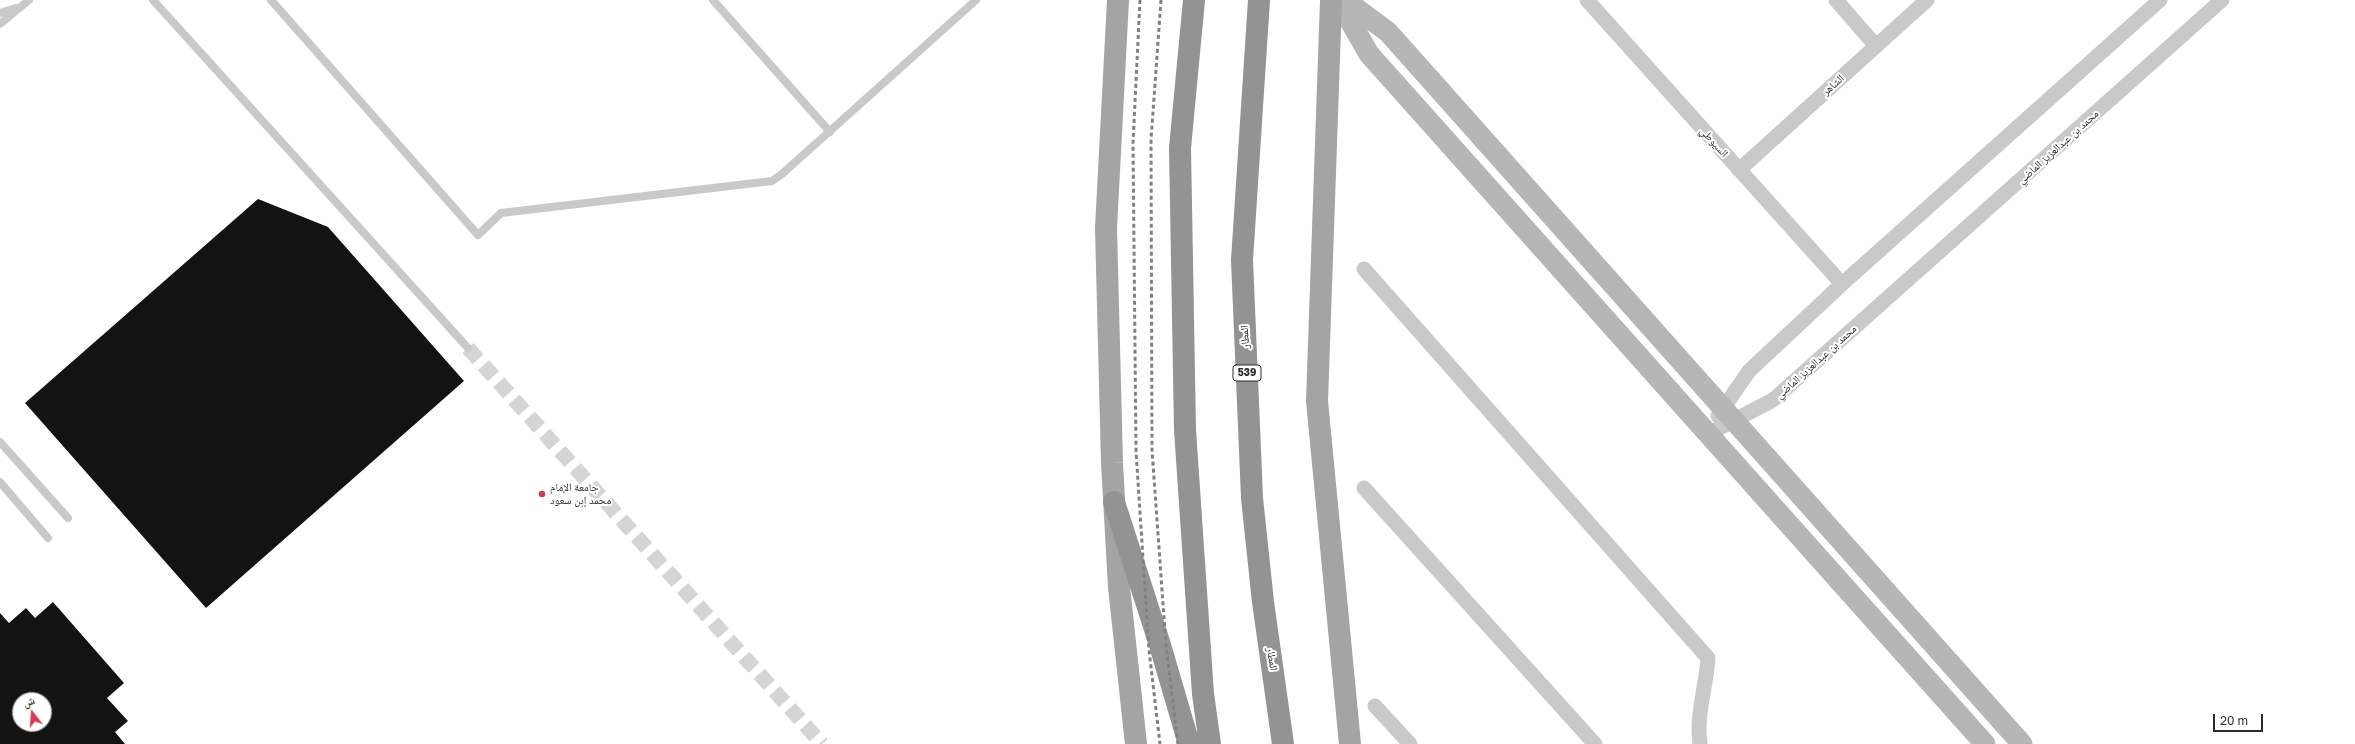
<!DOCTYPE html>
<html>
<head>
<meta charset="utf-8">
<style>
	body { margin:0 }
	#map { position:relative; width:2355px; height:744px; overflow:hidden; background:#fff; font-family:"Golos Text","Noto Naskh Arabic",sans-serif }
	canvas { display:block }
	.north { position:absolute; left:12px; top:692px; width:40px; height:40px; box-sizing:border-box; background:#fff; border:1px solid #ababab; border-radius:50%; rotate:343deg; font-size:11px; font-weight:700; line-height:16px; text-align:center; color:#2c2c2c }
	.north::after { content:''; display:block; margin:auto; width:14px; height:18px; background:#d63c51; clip-path:polygon(50% 0,100% 100%,50% 72%,0 100%) }
	.scale { position:absolute; left:2213px; top:714px; width:50px; height:18px; box-sizing:border-box; border:2px solid #2c2c2c; border-top:0; padding-left:5px; font-size:12px; line-height:14px; white-space:nowrap; color:#2c2c2c; -webkit-text-stroke:3px #fff; paint-order:stroke }
</style>
</head>
<body>
<div id="map">
<canvas width="2355" height="744"></canvas>
<div class="north">ش</div>
<div class="scale">20 m</div>
</div>
<script>
const context = document.querySelector('canvas').getContext('2d');
context.lineJoin = 'round';
function fill(path, color) {
  context.fillStyle = color;
  context.fill(path, 'evenodd');
}
function stroke(path, color, width, dash) {
  context.strokeStyle = color;
  context.lineWidth = width;
  context.lineCap = dash ? 'butt' : 'round';
  context.setLineDash(dash || []);
  context.stroke(path);
}
function drawText(font, color, halo, rows, align = 'center') {
  context.font = font + ' "Golos Text","Noto Naskh Arabic",sans-serif';
  context.lineWidth = 4;
  context.setLineDash([]);
  context.textBaseline = 'middle';
  context.strokeStyle = halo;
  context.fillStyle = color;
  for (const [text, x, y, turn = 0] of rows) {
    context.save();
    context.translate(x, y);
    context.rotate((+turn || 0) * Math.PI / 180);
    context.textAlign = isNaN(turn) ? turn : align;
    if (halo) context.strokeText(text, 0, 0);
    context.fillText(text, 0, 0);
    context.restore();
  }
}
fill(new Path2D(`
	M258 199 328 227 464 381 206 608 25 403Z
	M53 602 124 683 107 698 128 721 115 732 125 744H0V613L9 623 26 608 35 618ZM20 700H44V724H20Z`), '#131313');
stroke(new Path2D(`
	M468 348 822 744`), '#d5d5d5', 15, [15, 8]);
stroke(new Path2D(`
	M153 0 468 348
	M271 0 478 235 501 213 772 181 782 174 976 0
	M713 0 830 132
	M0 13 16 8
	M0 24 29 0
	M0 442 68 518
	M0 482 48 538`), '#c9c9c9', 8);
stroke(new Path2D(`
	M1587 0 1842 284
	M1836 0 1876 46
	M1739 170 1927 0
	M1364 269 1708 658C1706 688 1696 714 1700 744
	M1718 416 1749 371 1842 284 2160 0
	M1708 434 1773 400 2222 0
	M1364 488 1595 744
	M1375 706 1410 744`), '#c9c9c9', 15);
stroke(new Path2D(`
	M1338 0 1369 54 1985 744
	M1345 0 1388 32 2022 744`), '#b6b6b6', 21);
stroke(new Path2D(`
	M1118 0 1106 228 1112 463 1119 587 1136 744
	M1331 0 1317 401 1350 744`), '#a4a4a4', 22);
stroke(new Path2D(`
	M1194 0 1180 148 1185 430 1203 694 1210 744
	M1259 0 1242 260 1252 498 1263 602 1283 744
	M1114 502 1160 645 1189 744`), '#939393', 22);
stroke(new Path2D(`
	M1140 0 1133 143 1136 451 1149 650 1160 744
	M1161 0 1151 140 1152 450 1166 646 1178 744`), '#818181', 3, [4, 3]);
for (const [x, y, r, color] of [
	[542,494,4,"#d63c51"]
]) {
  const dot = new Path2D();
  dot.arc(x, y, r, 0, 2 * Math.PI);
  context.fillStyle = color;
  context.fill(dot);
  stroke(dot, '#fff', 1.5);
}
for (const [x, y, w] of [
	[1247,373,28]
]) {
  const box = new Path2D();
  box.roundRect(x - w / 2, y - 8, w, 16, 3);
  context.fillStyle = '#fff';
  context.fill(box);
  stroke(box, '#2c2c2c', 1);
}
drawText('bold 10px', '#2c2c2c', null, [
	["539",1247,373]
]);
drawText('11px', '#2c2c2c', '#fff', [
	["الشاهر",1833,85,-42],
	["السيوطي",1714,142,48],
	["محمد بن عبدالعزيز الماضي",2058,147,-42],
	["المطار",1245,337,-93],
	["محمد بن عبدالعزيز الماضي",1816,362,-42],
	["المطار",1272,659,81]
]);
drawText('11px', '#2c2c2c', '#fff', [
	["جامعة الإمام",550,488],
	["محمد إبن سعود",550,501]
], 'left');
</script>
</body>
</html>
